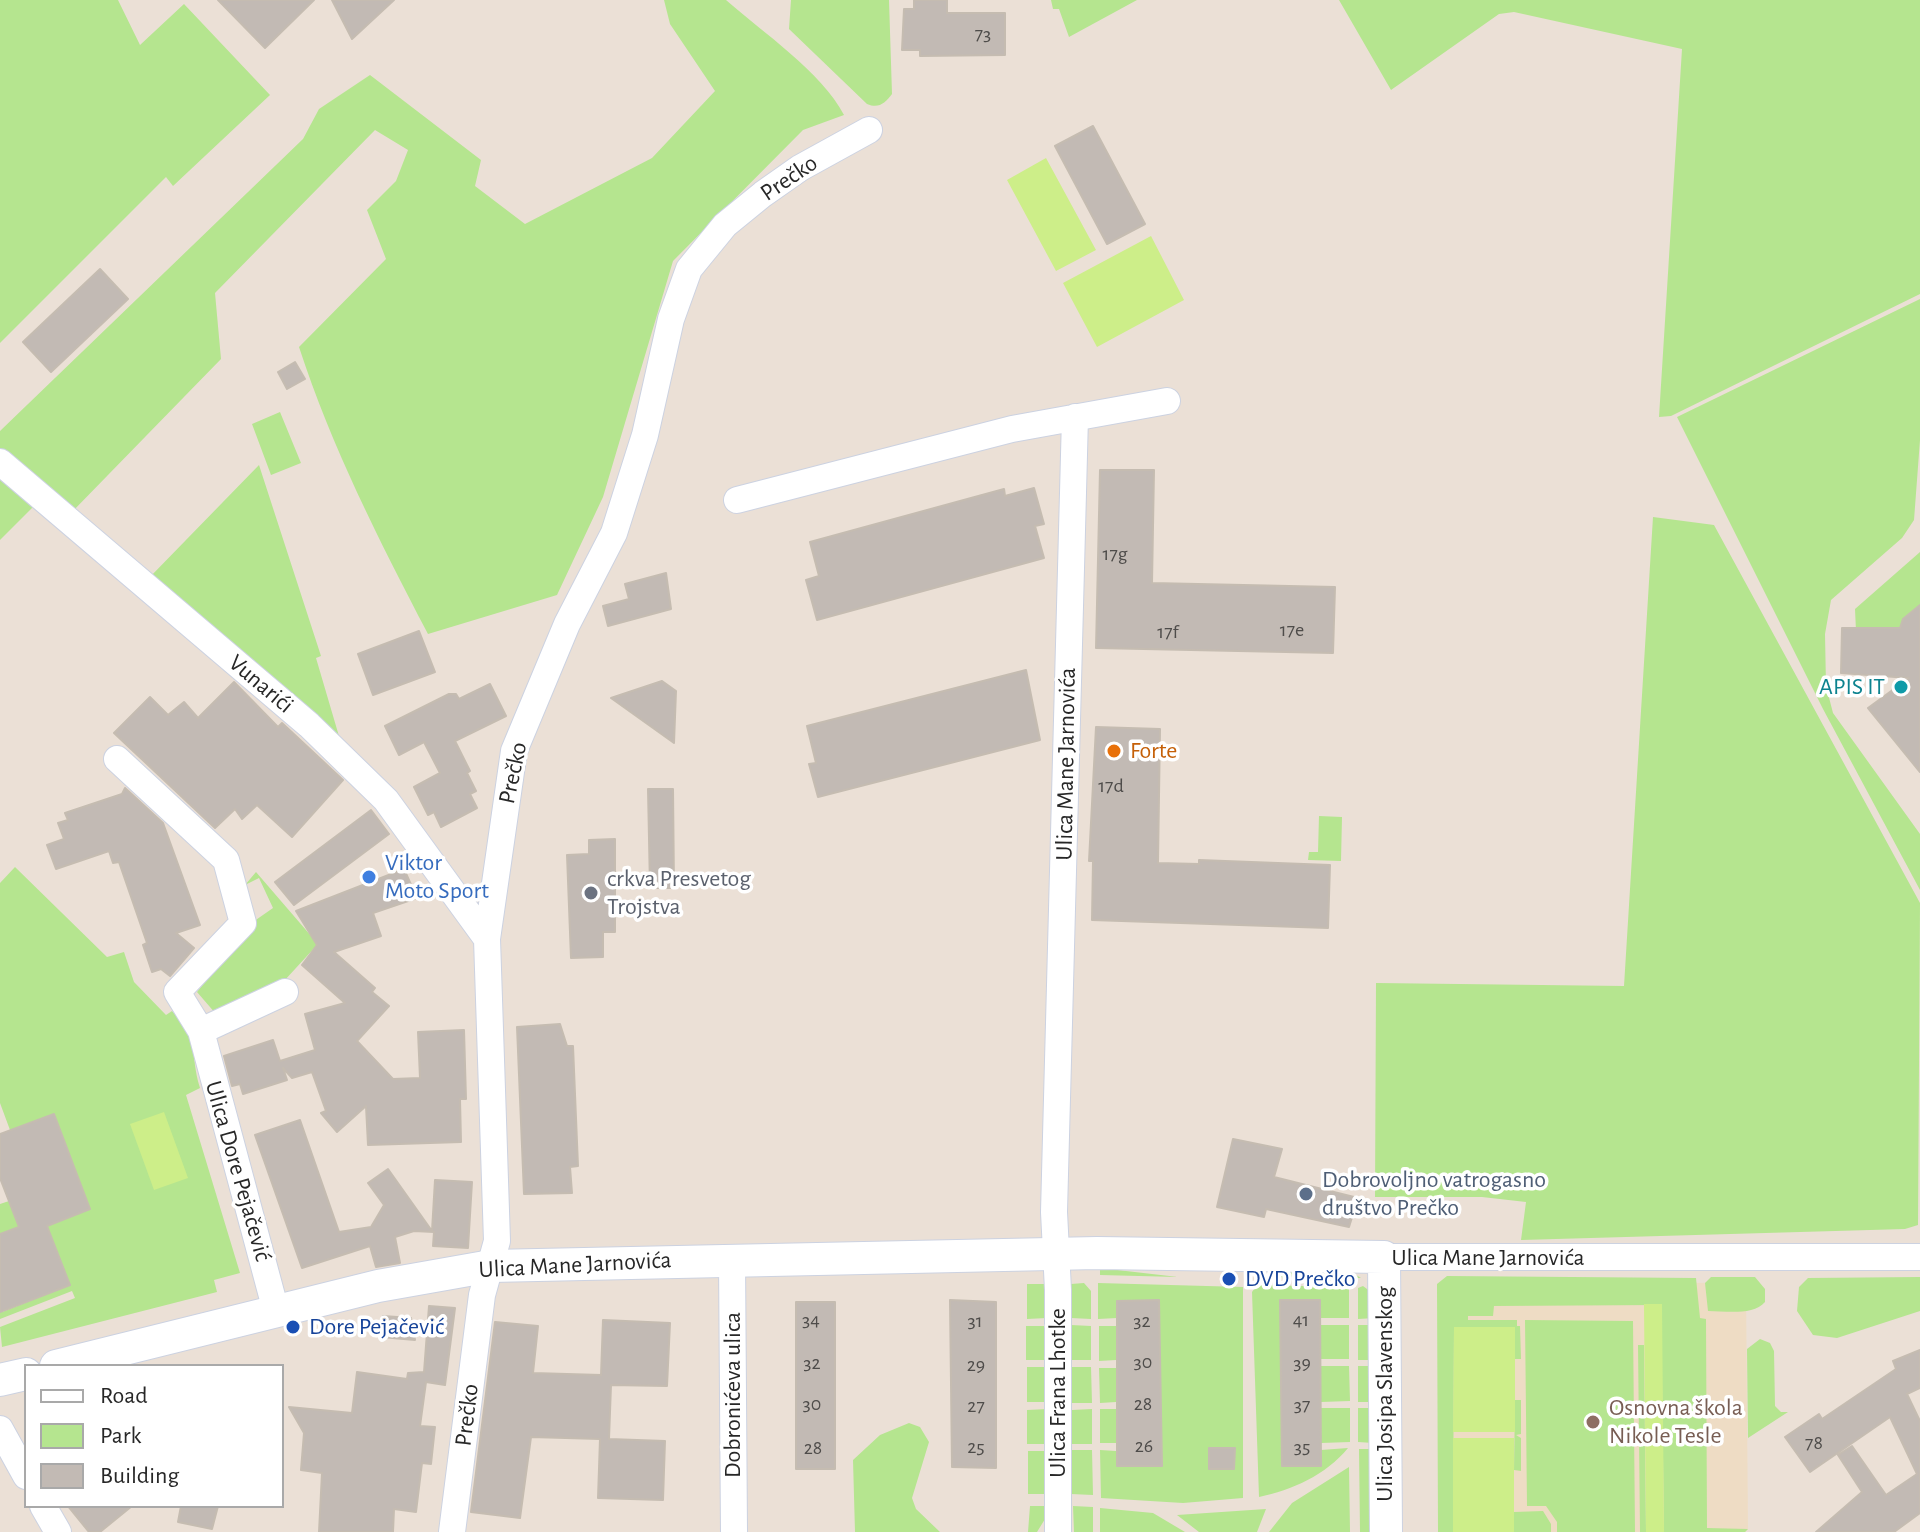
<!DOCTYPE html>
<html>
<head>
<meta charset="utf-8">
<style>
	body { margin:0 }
	#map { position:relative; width:1920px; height:1532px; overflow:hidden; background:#ebe0d6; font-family:"Alegreya Sans",sans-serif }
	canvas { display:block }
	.legend { position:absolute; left:24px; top:1364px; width:260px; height:144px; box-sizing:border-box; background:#fff; border:2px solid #a9a9a9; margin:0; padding:10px 14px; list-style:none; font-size:24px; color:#272727 }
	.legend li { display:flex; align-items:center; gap:16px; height:40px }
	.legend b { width:40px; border:2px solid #a9a9a9 }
</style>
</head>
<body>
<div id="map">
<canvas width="1920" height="1532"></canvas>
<ul class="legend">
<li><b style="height:10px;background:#fff"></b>Road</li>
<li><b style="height:22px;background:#b5e58f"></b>Park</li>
<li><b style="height:22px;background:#c2bab4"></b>Building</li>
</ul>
</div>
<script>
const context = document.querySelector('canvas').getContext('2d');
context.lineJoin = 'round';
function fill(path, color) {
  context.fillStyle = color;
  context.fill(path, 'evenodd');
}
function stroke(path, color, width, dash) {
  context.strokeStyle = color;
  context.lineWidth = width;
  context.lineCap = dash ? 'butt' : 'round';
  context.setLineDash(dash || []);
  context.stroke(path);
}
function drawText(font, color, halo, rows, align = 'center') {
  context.font = font + ' "Alegreya Sans",sans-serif';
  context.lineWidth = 7;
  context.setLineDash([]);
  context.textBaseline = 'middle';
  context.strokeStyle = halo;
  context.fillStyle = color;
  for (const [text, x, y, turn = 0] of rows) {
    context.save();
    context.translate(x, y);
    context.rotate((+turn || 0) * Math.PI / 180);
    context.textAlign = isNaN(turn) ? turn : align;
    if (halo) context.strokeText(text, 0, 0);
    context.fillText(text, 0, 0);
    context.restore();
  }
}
fill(new Path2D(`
	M1441 1282 1746 1283 1748 1529 1745 1532H1438V1313Z`), '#eedcc4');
fill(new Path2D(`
	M0 0H118L140 45 184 4 270 95 173 186 166 177 0 343Z
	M664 0H726C762 32 822 72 844 115L803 130 673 261 603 497 557 595 428 634C379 540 332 448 299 347L386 259 367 210 396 181 408 150 375 130 215 293 221 359 70 514 0 454V431L303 139 319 109 370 75 481 160 475 186 525 224 652 158 715 91 670 24Z
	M791 0H889L892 94C885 103 879 109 867 104L789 29Z
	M1051 0H1137L1069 37 1059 9H1053Z
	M1339 0H1920V294L1671 416 1659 417 1682 49 1514 12 1499 14 1391 90Z
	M1920 299V440L1914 520 1902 538 1831 600 1825 634 1826 686 1833 713 1920 834V890L1823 709 1677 417Z
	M280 412 301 463 271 475 252 424Z
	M259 465 321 656 316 658 341 743 149 578Z
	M0 472 36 504 0 540Z
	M1653 517 1714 525 1920 903 1918 1225 1905 1229 1521 1240 1526 1202 1482 1197H1375L1376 983 1624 986Z
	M1920 552V609L1904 635 1856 631 1855 609Z
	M1319 816 1342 817 1341 861 1308 860 1309 852H1318Z
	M15 867 107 957 124 952 134 982 166 1015 172 1011C201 1041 189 1052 200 1088L186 1095 240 1273 214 1280 217 1292 2 1347 0 1327 75 1298 72 1291 0 1319V1308L2 1312 70 1285 47 1226 90 1209 54 1114 10 1130 0 1103V883Z
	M256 872 318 944 284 981 216 1014 197 992 250 924 273 908 259 878 245 885Z
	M9 1201 19 1227 0 1234V1204Z
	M1100 1268 1178 1277 1100 1275Z
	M1348 1270 1361 1278 1257 1277 1286 1271Z
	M1447 1276 1696 1278 1700 1318 1706 1319 1707 1528 1748 1529 1745 1532H1664L1661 1305 1494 1306 1493 1316H1468V1320H1517V1326H1520L1521 1359H1515V1327L1454 1328 1453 1532H1438L1437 1284Z
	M1711 1277H1755L1765 1289V1302C1753 1316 1725 1311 1708 1311L1705 1283Z
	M1920 1277V1311L1837 1338 1813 1335 1797 1311 1799 1287 1808 1278Z
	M1084 1283 1091 1291V1319L1071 1318V1284Z
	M1098 1283 1243 1287V1498L1183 1503 1101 1498 1100 1450 1116 1451 1117 1465H1162L1159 1301H1117V1318L1098 1319Z
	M1027 1284H1047V1318L1027 1319Z
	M1257 1285 1349 1287V1318H1320L1319 1300H1281L1321 1466V1450L1348 1448C1326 1475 1292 1490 1259 1497L1252 1292Z
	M1363 1286 1371 1292 1375 1318 1358 1319V1288Z
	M1525 1320 1633 1321 1635 1532H1557V1522L1546 1506H1527Z
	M1071 1325 1091 1326V1360H1071Z
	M1320 1325H1349V1359H1320Z
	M1358 1325H1375L1374 1360H1358Z
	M1026 1326H1046V1360H1026Z
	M1099 1326H1117L1116 1360 1099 1361Z
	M1760 1339 1770 1343 1774 1351 1775 1406 1781 1412H1788L1748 1438 1747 1349Z
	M1638 1345H1644L1646 1532H1640Z
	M1320 1366H1349L1350 1401 1321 1402Z
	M1358 1366H1374V1402H1358Z
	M1027 1367H1047V1402H1027Z
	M1071 1367H1091L1092 1403H1071Z
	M1099 1368H1116V1402L1100 1403Z
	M1515 1400H1521V1434L1516 1435 1521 1438V1471L1514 1470Z
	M1321 1408H1350V1442L1321 1443Z
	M1358 1408H1374L1373 1443 1358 1442Z
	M1048 1409V1444H1027V1410Z
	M1092 1409V1444H1071L1072 1410Z
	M1100 1409H1116V1443H1100Z
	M909 1423 920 1427 929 1442 912 1498 916 1509 940 1532H855L853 1460 880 1435Z
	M1359 1449H1374L1373 1532H1360Z
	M1071 1450H1092L1093 1495 1071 1494Z
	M1028 1451H1048L1049 1494H1028Z
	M1349 1467 1350 1532H1269L1292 1503Z
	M1030 1506H1045V1519L1037 1532H1028Z
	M1073 1506 1093 1507V1532H1074Z
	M1100 1508 1153 1513 1185 1532H1100Z
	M1266 1509 1257 1532H1199L1177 1515Z
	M1543 1511 1551 1524V1532H1514V1512Z`), '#b5e58f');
fill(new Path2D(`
	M1046 158 1096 250 1056 271 1007 180Z
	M1151 236 1184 300 1097 347 1063 283Z
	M164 1112 188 1178 154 1190 130 1124Z
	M1644 1304H1662L1664 1532H1646Z
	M1454 1327H1515V1432H1453Z
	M1453 1438H1514V1532H1453Z`), '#cdee89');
const building = new Path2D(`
	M218 0H314L265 48Z
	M332 0H394L352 39Z
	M914 0H947V13H1005V55L920 56V50H902L904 9H914Z
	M1093 126 1145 224 1107 244 1055 146Z
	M100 269 128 299 51 372 23 342Z
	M295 362 305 379 287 389 278 372Z
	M1100 470H1154L1152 583 1335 587 1333 653 1096 648Z
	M1034 488 1044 524 1035 526 1044 558 817 620 806 580 819 576 810 542 1004 489 1005 496Z
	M666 573 671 609 608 626 603 606 629 599 625 584Z
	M1920 605V772L1868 708 1909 678 1841 673 1842 628H1900L1903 619Z
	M419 631 435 672 373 695 358 654Z
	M1026 670 1040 740 818 797 809 764 816 763 807 726Z
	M662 681 676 691 674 743 611 698Z
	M234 682 278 727 282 723 343 780 292 837 257 805 242 819 235 809 215 828 114 733 150 697 168 715 184 702 198 718Z
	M490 684 506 716 455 741 470 771 467 773 476 791 470 794 477 808 441 827 434 812 428 815 414 787 440 773 424 742 399 755 385 726 449 694H456L459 699Z
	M1096 727 1160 729 1158 863 1199 864V860L1330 865 1328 928 1092 920 1093 861H1089Z
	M125 788 163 823 200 925 176 933 194 948 170 976 161 969 152 972 143 945 147 943 119 862 113 863 109 851 56 869 47 845 64 839 58 823 68 820 65 813 122 794Z
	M648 789H673L674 888H650Z
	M371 810 389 834 294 905 275 882Z
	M615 839V932H603V957L571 958 567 855 589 854V840Z
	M404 869 417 898 373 913 381 936 334 952 375 988 372 992 389 1006 357 1041 393 1079 420 1078 418 1032 464 1030 466 1099H460L461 1142 368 1145 366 1106 337 1132 321 1113 326 1111 312 1072 292 1078 283 1068 287 1080 243 1094 240 1084 232 1086 224 1056 273 1040 280 1061 315 1050 305 1014 345 1003 302 965 317 945 296 911Z
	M560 1024 567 1046H573L578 1166 570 1167 572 1193 524 1194 517 1027Z
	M54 1114 90 1209 47 1226 70 1285 0 1312V1234L19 1227 0 1178V1134Z
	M300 1120 339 1232 371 1227 384 1205 368 1183 388 1169 432 1231 435 1180 472 1182 468 1248 433 1246 434 1232 414 1231 395 1237 400 1263 376 1267 370 1246 302 1268 255 1135Z
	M1233 1139 1282 1149 1274 1177 1358 1198 1349 1227 1266 1209 1264 1217 1217 1207Z
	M950 1300 996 1302V1468L952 1467Z
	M1159 1300 1162 1466H1117V1301Z
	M1280 1300H1320L1321 1466H1282Z
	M796 1302H835V1469H796Z
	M429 1306 455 1308 445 1385 426 1382 420 1426 435 1427 431 1464 422 1463 416 1512 394 1509 393 1532H319L322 1473 301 1470 304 1433 289 1407 352 1413 357 1372 407 1379 408 1373 424 1372Z
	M383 1316 411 1318 415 1340 381 1337Z
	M603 1320 670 1323 667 1386 611 1385 609 1439 665 1441 663 1500 598 1498 600 1439 531 1437 520 1518 471 1512 495 1322 538 1326 533 1373 601 1375Z
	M1920 1350V1388L1907 1394 1920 1421V1513L1894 1532H1816L1862 1492 1838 1455 1852 1446 1886 1495 1917 1474 1890 1417 1810 1472 1785 1437 1819 1414 1822 1419 1896 1369 1893 1361Z
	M1209 1448H1235L1234 1469H1209Z
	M68 1506H132L100 1532H89Z
	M181 1506H218L212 1529 178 1522Z`);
fill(building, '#c2bab4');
stroke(building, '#c5bcb1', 2);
const minor = new Path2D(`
	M0 462 309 725 386 800 487 939
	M737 500 1012 429 1167 401
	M117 759 226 860 243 923 177 992 201 1031
	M1384 1257H1920
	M732 1258 734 1532
	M276 1311 201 1031 285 992
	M0 1429 26 1476
	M43 1506 58 1532
	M452 1532 482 1295 497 1241 487 939 514 751 567 624 614 533 645 435 671 319 689 269 725 225 763 194 800 168 869 130
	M1058 1532V1290L1054 1212 1075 417`);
const tertiary = new Path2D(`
	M56 1366 378 1286 491 1266 1097 1253 1384 1257 1386 1532
	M0 1380 26 1374`);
stroke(minor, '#ccd2e1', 28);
stroke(tertiary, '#ccd2e1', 34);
stroke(minor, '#fff', 26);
stroke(tertiary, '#fff', 32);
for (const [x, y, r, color] of [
	[1901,687,8,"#0f9aa8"],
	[1114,751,8,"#e8710a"],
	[369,877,8,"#3f7fe0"],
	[591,893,8,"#6b7280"],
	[1306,1194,8,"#5c6f8a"],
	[1229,1279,8,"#1a4fb4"],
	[293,1327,8,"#1a4fb4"],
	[1593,1422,8,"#8d6e63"]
]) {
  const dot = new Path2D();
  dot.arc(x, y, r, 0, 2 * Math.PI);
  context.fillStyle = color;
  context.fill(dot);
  stroke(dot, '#fff', 3);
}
drawText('20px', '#4e4c4a', null, [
	["73",983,34],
	["17g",1115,554],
	["17e",1292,630],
	["17f",1168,632],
	["17d",1111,786],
	["34",811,1320],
	["41",1301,1320],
	["31",975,1321],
	["32",1142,1321],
	["30",1143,1362],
	["32",812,1363],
	["39",1302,1363],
	["29",976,1365],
	["30",812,1404],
	["28",1143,1404],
	["37",1302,1405],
	["27",976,1406],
	["78",1814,1443],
	["26",1144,1446],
	["25",976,1447],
	["35",1302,1447],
	["28",813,1448]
]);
drawText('24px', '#272727', '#fff', [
	["Prečko",789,178,-34],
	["Vunarići",261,684,40],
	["Ulica Mane Jarnovića",1066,764,-89],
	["Prečko",513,773,-78],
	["Ulica Dore Pejačević",238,1171,74],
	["Ulica Mane Jarnovića",1488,1258],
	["Ulica Mane Jarnovića",575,1265,-3],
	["Ulica Frana Lhotke",1058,1393,-90],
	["Ulica Josipa Slavenskog",1385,1394,-90],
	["Dobronićeva ulica",733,1395,-90],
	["Prečko",467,1415,-83]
]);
drawText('24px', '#0d838f', '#fff', [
	["APIS IT",1885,687]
], 'right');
drawText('24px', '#c56008', '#fff', [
	["Forte",1130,751]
], 'left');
drawText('24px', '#366cbe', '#fff', [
	["Viktor",385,863],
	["Moto Sport",385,891]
], 'left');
drawText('24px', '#5b616d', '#fff', [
	["crkva Presvetog",607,879],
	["Trojstva",607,907]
], 'left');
drawText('24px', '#4e5e75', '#fff', [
	["Dobrovoljno vatrogasno",1322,1180],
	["društvo Prečko",1322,1208]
], 'left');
drawText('24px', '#164399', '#fff', [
	["DVD Prečko",1245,1279],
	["Dore Pejačević",309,1327]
], 'left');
drawText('24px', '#785e54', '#fff', [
	["Osnovna škola",1609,1408],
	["Nikole Tesle",1609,1436]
], 'left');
</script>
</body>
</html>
